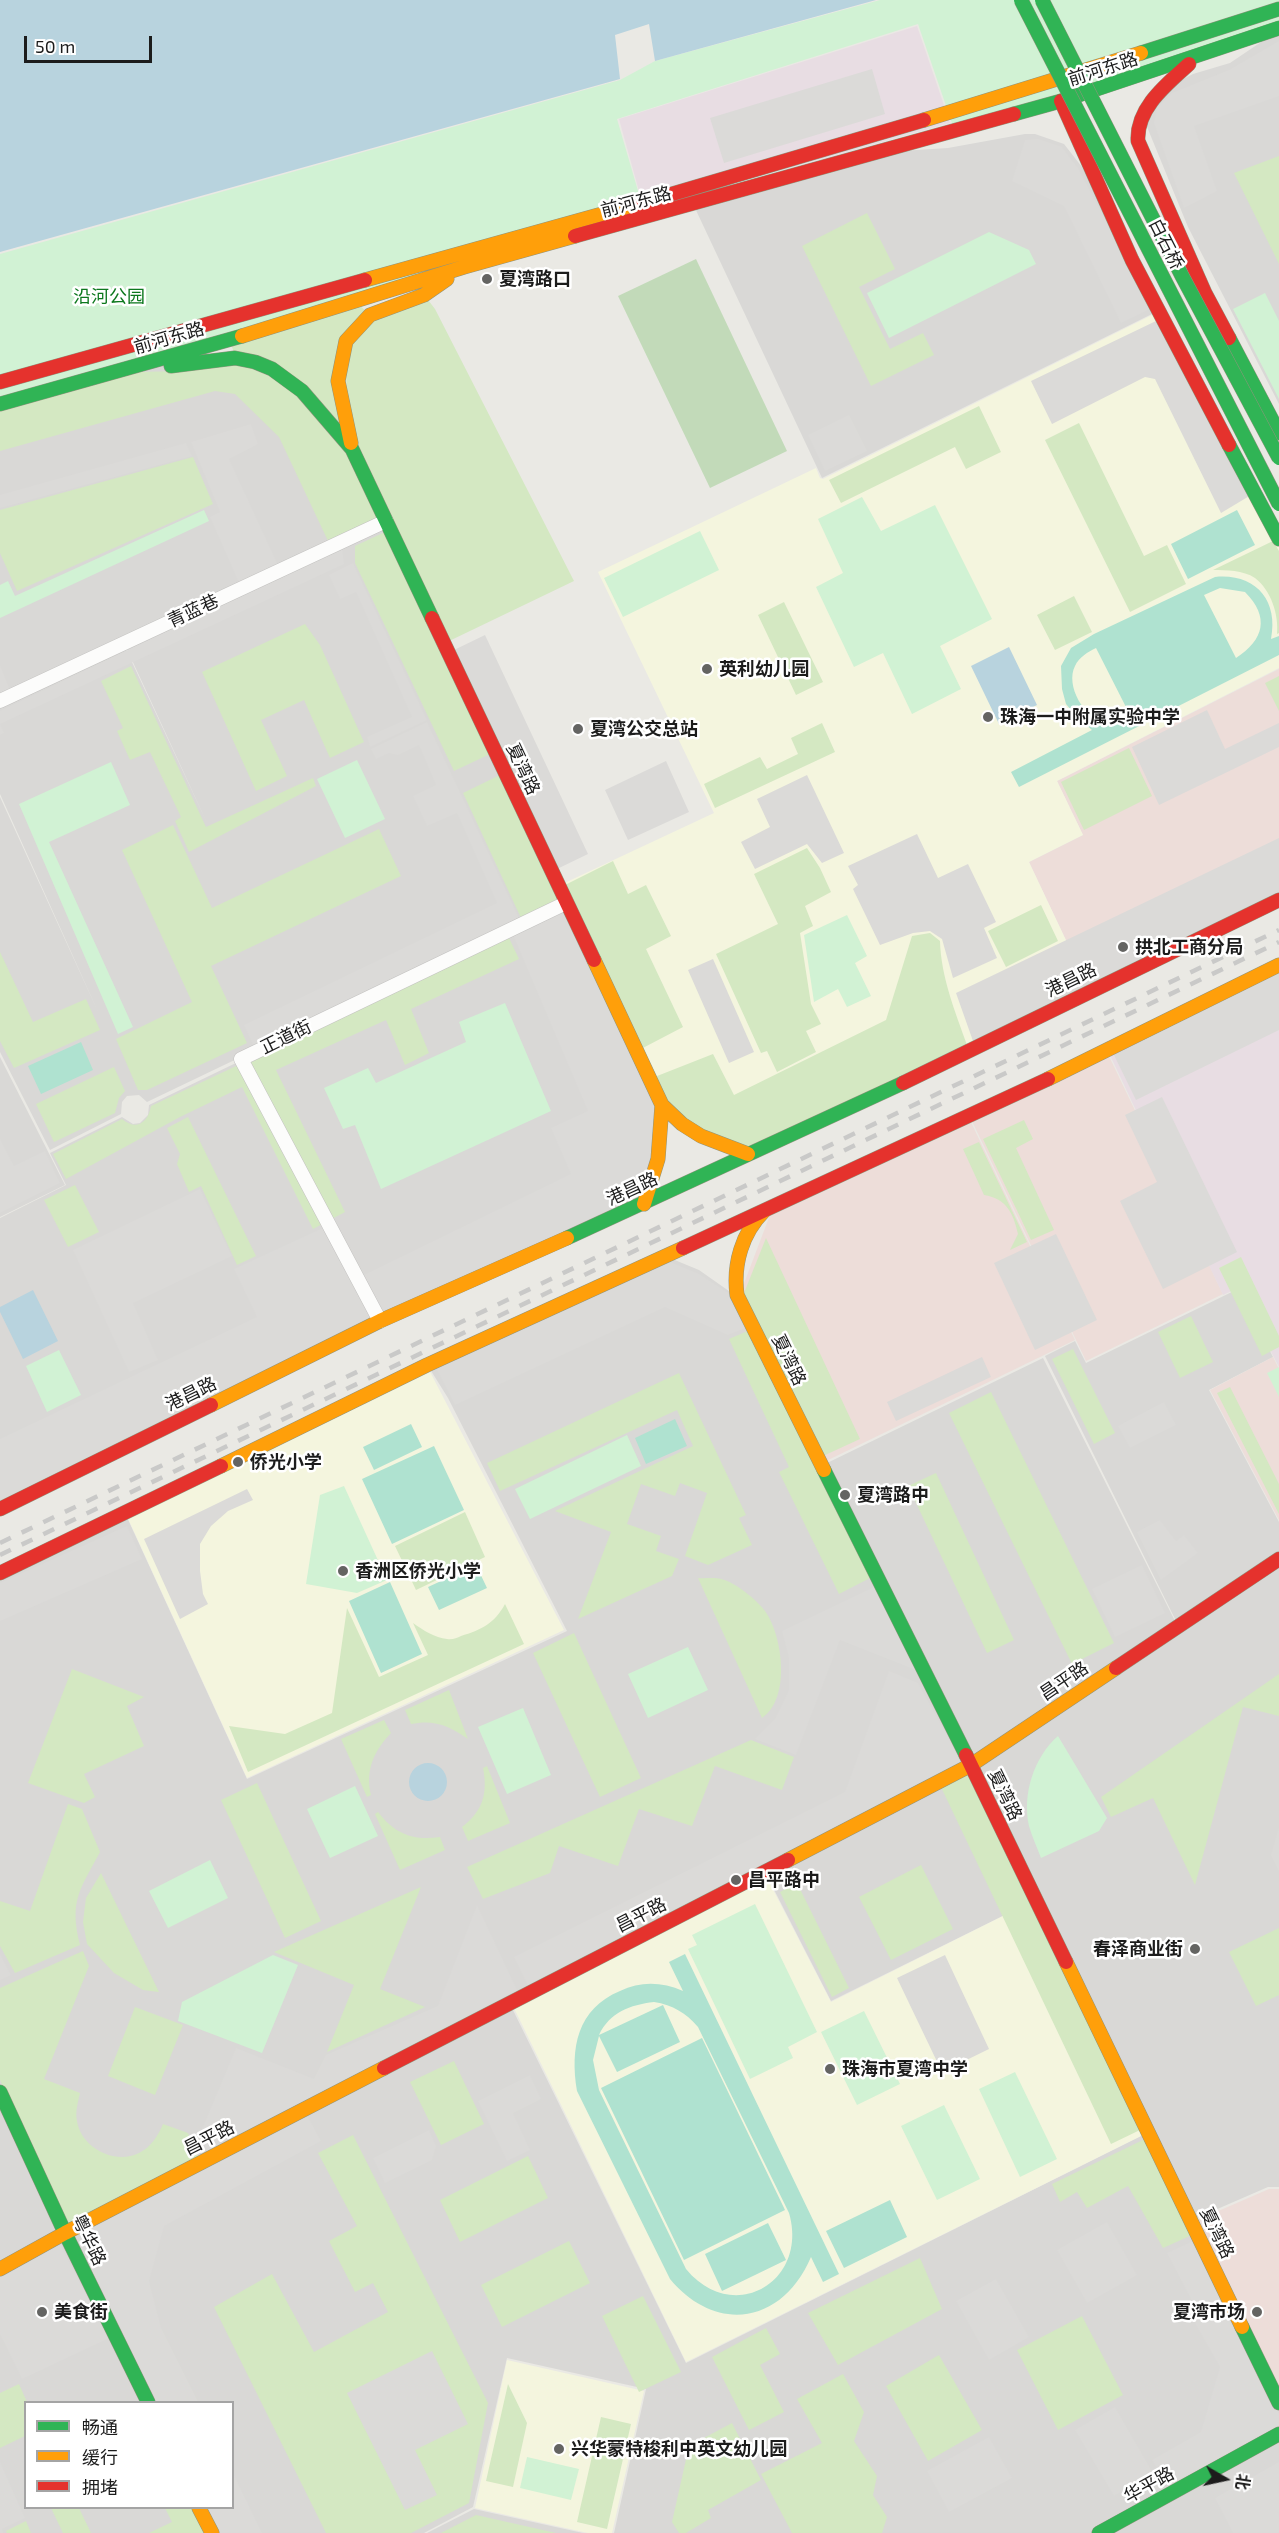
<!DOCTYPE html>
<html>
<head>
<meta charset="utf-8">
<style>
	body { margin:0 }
	#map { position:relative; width:1279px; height:2533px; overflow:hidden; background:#eae9e4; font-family:"Exo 2","Noto Sans SC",sans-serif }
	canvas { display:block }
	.legend { position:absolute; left:24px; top:2401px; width:210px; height:108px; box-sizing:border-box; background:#fff; border:2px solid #a4a4a4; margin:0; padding:8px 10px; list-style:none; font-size:18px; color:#1c1c1c }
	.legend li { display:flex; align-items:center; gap:12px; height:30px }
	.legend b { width:30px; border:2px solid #a4a4a4 }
	.north { position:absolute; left:1195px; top:2449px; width:60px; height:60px; -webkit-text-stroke:4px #fff; paint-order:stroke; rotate:99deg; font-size:16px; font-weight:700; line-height:24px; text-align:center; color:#1c1c1c }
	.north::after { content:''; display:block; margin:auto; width:21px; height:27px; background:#1c1c1c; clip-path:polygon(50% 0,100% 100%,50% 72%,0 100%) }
	.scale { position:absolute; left:24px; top:36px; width:128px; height:27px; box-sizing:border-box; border:3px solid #1c1c1c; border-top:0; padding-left:8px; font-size:18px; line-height:21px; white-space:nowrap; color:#1c1c1c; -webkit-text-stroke:4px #fff; paint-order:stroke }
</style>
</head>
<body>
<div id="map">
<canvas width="1279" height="2533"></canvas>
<ul class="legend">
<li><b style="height:8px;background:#30b455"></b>畅通</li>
<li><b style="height:8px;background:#ff9f0a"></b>缓行</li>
<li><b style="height:8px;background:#e5322d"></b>拥堵</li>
</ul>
<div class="north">北</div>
<div class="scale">50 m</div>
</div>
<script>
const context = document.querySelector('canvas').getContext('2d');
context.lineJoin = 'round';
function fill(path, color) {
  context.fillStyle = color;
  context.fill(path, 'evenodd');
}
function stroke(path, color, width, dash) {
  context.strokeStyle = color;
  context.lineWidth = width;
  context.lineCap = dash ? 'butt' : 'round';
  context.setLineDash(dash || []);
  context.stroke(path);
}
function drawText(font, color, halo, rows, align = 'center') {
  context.font = font + ' "Exo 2","Noto Sans SC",sans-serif';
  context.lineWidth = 5;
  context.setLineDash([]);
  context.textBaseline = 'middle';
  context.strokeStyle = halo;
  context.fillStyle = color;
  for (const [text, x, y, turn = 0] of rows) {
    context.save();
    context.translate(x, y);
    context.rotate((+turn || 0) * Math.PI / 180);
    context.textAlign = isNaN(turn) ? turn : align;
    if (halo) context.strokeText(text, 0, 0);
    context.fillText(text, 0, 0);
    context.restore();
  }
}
fill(new Path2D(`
	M1279 33V404L1188 227 1143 117 1164 89 1193 74 1230 63 1270 36Z
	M1025 134H1035L1064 144 1082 167 1158 311 822 478 694 206 885 152 948 148Z
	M234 359 385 520 0 700V406L138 366Z
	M385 523 564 902 147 1102 139 1095 127 1096 122 1102 121 1114 50 1150 0 1052V797L99 1014 0 794V703L124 645 208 825 125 645Z
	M565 906 656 1158 381 1319 243 1060Z
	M0 1057 65 1185 0 1217Z
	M240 1061 379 1321 0 1510V1218L66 1185 50 1153 122 1117 133 1124 140 1123 148 1115 149 1105Z
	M665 1256 699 1270 736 1296 969 1765 64 2233 0 2268V1573L125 1513 247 1779 567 1631 448 1398 428 1366Z
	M1238 1289 1273 1357 1209 1390 1279 1522V1557L1178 1625 1045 1356 1075 1341 1086 1363Z
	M1043 1358 1177 1625 972 1763 823 1465Z
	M1279 1561V2187H1268L1192 2220 973 1765Z
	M970 1768 1035 1900 831 2001 766 1874Z
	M511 2006 686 2363 1147 2133 1279 2406V2433L1097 2533H614L646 2389 507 2358 473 2507 424 2533H214L232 2508V2402H150L67 2234Z
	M64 2235 147 2402H26V2508H198L211 2533H0V2270Z
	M1279 2435V2533H1101Z
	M474 2509 583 2533H427Z`), '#d9d8d6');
fill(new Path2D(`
	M1279 669V900L1090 991 1029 862 1083 835 1057 781Z
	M1107 1052 1223 1294 1086 1361 970 1117Z
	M969 1118 1075 1340 822 1463 740 1294 773 1207Z
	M1273 1357 1279 1369V1520L1210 1390Z
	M1269 2189H1279V2401L1193 2222Z`), '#edddd9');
fill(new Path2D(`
	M917 26 950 123 644 209 619 119Z
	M1279 1001V1367L1238 1288 1223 1295 1108 1051Z`), '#e8dde3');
fill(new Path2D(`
	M1158 312 1279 541V668L1057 781 1083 835 1029 862 1090 991 859 1103 683 1126 558 886 714 813 598 572 816 468 820 478 823 479Z
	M427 1366 564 1630 247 1778 125 1512Z
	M765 1874 831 2002 1035 1900 1147 2133 686 2362 512 2004Z
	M507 2360 644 2391 612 2533H588L475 2508Z`), '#f4f5de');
fill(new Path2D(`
	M1279 156V264L1234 173Z
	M867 213 895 269 859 287 890 349 923 333 934 355 871 386 802 246Z
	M425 296 435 309 574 581 445 643 354 448 339 381 347 342 371 316Z
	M358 304 368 313 345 337 348 441 318 401 235 355 230 342Z
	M236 362 286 383 348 453 380 519 329 543 279 437 235 394 215 391 0 451V410L139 372 180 371Z
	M979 406 1001 452 966 469 955 447 841 503 829 480Z
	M1079 423 1144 556 1167 545 1186 584 1130 612 1045 440Z
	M193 457 213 504 17 591 0 553V510Z
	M385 532 490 754 454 771 355 563V546Z
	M1273 541 1279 551V633L1277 634C1279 615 1271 590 1255 578 1243 570 1226 570 1213 570Z
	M1074 596 1092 632 1055 650 1037 615Z
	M784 602 823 682 796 695 758 615Z
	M305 624 320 645 364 742 330 758 304 700 261 720 287 776 256 791 202 672Z
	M131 666 206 827 313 778 316 786 189 852 175 821 181 817 150 752 130 760 117 731 123 728 101 681Z
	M1279 676V711L1265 683Z
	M822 723 835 752 715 808 704 784 760 757 767 769 798 754 791 738Z
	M1129 748 1152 796 1084 830 1061 782Z
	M500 775 559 901 521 918 463 793Z
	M173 825 212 908 379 829 401 876 211 966 247 1043 147 1090H138L116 1039 192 1002 122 850Z
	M807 848 820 868 831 892 805 906 813 926 800 933 811 1004 821 1024 806 1031 816 1052 777 1072 767 1051 761 1053 716 954 778 924 754 874Z
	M613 861 628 894 646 885 671 936 646 949 683 1027 639 1050 563 886Z
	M1041 905 1058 941 1006 967 988 931Z
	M930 933 940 941C941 977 955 1011 967 1045L748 1151 684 1124 652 1078 713 1054 734 1095 886 1020 912 936Z
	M509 938 519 959 411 1009 429 1053 405 1065 386 1020 276 1070 345 1212 313 1229 242 1087 180 1117 66 1179 53 1154 122 1119C136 1131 148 1123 151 1106Z
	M0 952 33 1022 86 999 100 1030 14 1068 0 1041Z
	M114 1067 125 1091 119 1098 115 1113 54 1142 36 1104Z
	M188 1117 256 1256 237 1265 201 1186 189 1192 177 1164 180 1154 167 1128Z
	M1024 1120 1033 1139 1016 1148 1054 1230 1031 1240 983 1139Z
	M979 1142 1027 1242 1010 1250 1018 1234C1013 1213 1007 1199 984 1195L963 1149Z
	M75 1185 99 1232 68 1247 44 1200Z
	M766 1238 860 1439 823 1456 744 1293Z
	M1241 1257 1279 1336V1347L1262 1356 1219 1268Z
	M1191 1316 1213 1362 1180 1378 1158 1332Z
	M750 1330 872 1577 839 1594 779 1472 789 1467 729 1339Z
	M1073 1349 1115 1433 1094 1444 1052 1359Z
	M679 1373 746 1515 739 1518 752 1545 708 1565 685 1556 707 1493 680 1483 675 1496 641 1484 627 1524 661 1536 656 1551 679 1559 672 1576 578 1619 611 1532 555 1511 693 1446 677 1410 500 1491 487 1463Z
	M1230 1387 1279 1484V1514L1217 1393Z
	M991 1392 1114 1643 1072 1664 949 1413Z
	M936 1473 1014 1640 987 1653 908 1486Z
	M465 1512 485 1557 416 1590 395 1546Z
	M698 1578C705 1579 714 1577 721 1579 735 1582 757 1600 765 1611 783 1636 791 1699 762 1718Z
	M505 1604 524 1644 248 1772 229 1726 285 1734 332 1713 347 1608 379 1677 428 1655 413 1623C423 1630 435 1638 447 1639 452 1640 457 1638 461 1636 481 1630 495 1623 505 1604Z
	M574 1633 641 1778 600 1797 533 1653Z
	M72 1669 144 1697 127 1706 144 1746 84 1774 95 1797 84 1803 28 1783Z
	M1279 1674V1716L1243 1707 1195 1885 1153 1798 1111 1817 1101 1797Z
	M449 1690 468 1739C450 1726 434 1719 411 1724L405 1710Z
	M384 1720 391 1733C374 1751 365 1770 371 1795L367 1797 341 1739Z
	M751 1740 794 1757 782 1790 715 1766 692 1826 639 1809 618 1866 559 1846 550 1873 483 1899 467 1867Z
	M487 1766 510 1823 468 1841 462 1827C483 1811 488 1793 483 1768Z
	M969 1771 1140 2130 1111 2144 940 1785Z
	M257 1783 321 1921 285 1938 221 1800Z
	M68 1804 82 1809 100 1852C80 1890 69 1900 80 1945L15 1973 0 1946V1901L30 1911Z
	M378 1812C395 1834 413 1841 440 1837L445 1850 400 1870 375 1814Z
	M921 1865 953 1929 891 1960 859 1897Z
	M101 1873 159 1992 143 1990 114 1973 87 1944 83 1922 86 1898Z
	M797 1883 849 1988 832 1997 780 1892Z
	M421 1887 380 1989 425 2007 327 2052 354 1985 274 1952Z
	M1279 1928V1995L1256 2006 1229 1952Z
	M83 1951 89 1966 44 2079 80 2093C78 2102 75 2112 77 2121 81 2148 115 2165 139 2153 151 2147 158 2136 163 2124L188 2133 199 2159 67 2226 0 2080V1988Z
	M135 2007 183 2025 155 2095 108 2076Z
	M454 2061 484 2124 441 2145 410 2082Z
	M353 2135 488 2403 469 2503 411 2533H326L214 2307 272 2274 314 2352 388 2312 373 2283 355 2292 329 2241 357 2226 318 2153Z
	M1145 2139 1192 2235 1163 2248 1128 2186 1087 2208 1077 2192 1060 2202 1052 2184Z
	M528 2156 548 2198 460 2242 440 2200Z
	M569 2241 590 2283 502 2327 481 2285Z
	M920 2258 942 2309 838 2365 808 2313Z
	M643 2296 681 2372 639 2392 602 2316Z
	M1082 2316 1123 2395 1058 2430 1017 2350Z
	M766 2328 780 2354 760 2365 784 2412 749 2430 712 2357Z
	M939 2355 982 2430 928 2461 886 2386Z
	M843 2374 864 2412 854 2441 877 2476 873 2495 887 2517 882 2533H792L761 2474 822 2443 797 2399Z
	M19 2384 27 2402 25 2436 0 2448V2393Z
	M508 2384 527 2423 513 2487 486 2481Z
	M601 2417 631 2424 607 2529 577 2522Z
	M732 2423 761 2480 708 2510 711 2518 686 2533H679L672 2522 689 2446Z
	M51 2508H79L91 2533H63Z
	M165 2508H192L205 2533H149L172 2522Z
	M476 2515 556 2533H441Z
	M26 2521 31 2533H7L6 2531Z`), '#d4e8c2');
fill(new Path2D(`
	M696 259 787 451 710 488 618 296Z`), '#c2dab9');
fill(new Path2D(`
	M880 0H1279V29L954 129 918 24 617 119 645 215 0 401V254L620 80 655 61Z
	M989 232 1029 250 1036 264 889 338 867 293Z
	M1265 293 1279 321V399L1233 309Z
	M862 497 881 531 935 505 992 619 940 646 961 689 912 714 883 653 854 667 816 587 843 573 818 519Z
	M204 510 209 521 0 618V585L8 581 15 596Z
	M700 531 719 570 623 617 604 578Z
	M357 760 385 819 345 838 317 779Z
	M111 762 130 805 49 842 133 1027 118 1034 19 804Z
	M847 915 867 956 855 963 871 996 847 1007 838 989 814 1002 804 935Z
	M505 1003 551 1111 381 1189 355 1125 343 1129 324 1088 368 1068 376 1083 466 1042 459 1022Z
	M59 1350 81 1395 47 1412 26 1366Z
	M1279 1367V1397L1267 1373Z
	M627 1435 641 1466 530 1519 515 1489Z
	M344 1486 387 1580 357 1593 306 1584 320 1495Z
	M688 1647 708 1690 648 1718 628 1674Z
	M523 1708 551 1775 507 1794 478 1727Z
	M1058 1736 1107 1818 1099 1831 1041 1858C1037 1847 1032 1837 1029 1826 1022 1794 1034 1757 1058 1736Z
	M355 1786 378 1836 330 1858 307 1809Z
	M210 1860 228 1898 168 1928 149 1891Z
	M755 1904 817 2032 788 2047 793 2058 750 2079 688 1949 697 1945 692 1935Z
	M273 1955 298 1965 262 2053 178 2021 182 2002Z
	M864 2011 900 2084 857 2105 821 2032Z
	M1015 2072 1057 2159 1020 2177 979 2089Z
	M944 2105 980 2179 937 2200 901 2126Z
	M527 2457 579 2469 571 2500 520 2488Z`), '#d1f2d4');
fill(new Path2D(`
	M1237 510 1255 545 1188 579 1171 544Z
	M1215 577C1254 573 1279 599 1271 639L1279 636V655L1019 787 1011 772 1092 730 1077 717 1066 704 1062 689 1061 666 1071 648 1094 634ZM1220 588 1245 592C1270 617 1264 640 1236 658L1204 595ZM1096 648 1128 711C1121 715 1114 720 1106 720 1084 720 1065 685 1075 666 1079 657 1088 652 1096 648Z
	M81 1042 93 1070 41 1094 28 1066Z
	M675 1419 687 1446 646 1464 635 1438Z
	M411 1424 422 1447 374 1470 363 1447Z
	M434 1446 464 1510 392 1544 362 1479Z
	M476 1565 487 1588 439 1610 428 1587Z
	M390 1582 422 1654 381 1673 349 1601Z
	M685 1954 839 2274 823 2282 811 2257C783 2323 717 2335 670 2279L577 2091C570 2048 577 2009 620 1991 641 1981 662 1982 683 1991L669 1962ZM654 2002C673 2005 686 2013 698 2027L789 2213C809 2282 733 2326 686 2269L599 2090 593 2060 599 2036 617 2072 680 2042 663 2005 599 2035C610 2012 630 2005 654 2002Z
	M702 2038 785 2210 684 2260 601 2088Z
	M890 2200 907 2237 844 2268 826 2231Z
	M768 2223 786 2260 722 2291 705 2254Z`), '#afe2d0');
fill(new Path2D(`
	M1279 41V96L1194 126 1217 191 1184 208 1154 123 1157 107 1172 93 1229 70Z
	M872 69 885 114 724 163 710 118Z
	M1038 139 1062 147 1078 168 1152 308 1121 323 1064 206 1012 181 1025 140Z
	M1156 321 1251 495 1221 513 1155 379 1145 377 1052 424 1031 381Z
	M849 415 867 451 825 471 808 435Z
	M251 424 258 444 229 459 278 565 239 583 210 517 220 512 191 442Z
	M186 443 192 456 0 508V495Z
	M342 548 344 564 0 724 4 733 0 735V711Z
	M353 563 427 720 370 747 367 737 412 717 356 592 340 599 329 575Z
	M485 635 588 854 557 869 454 650Z
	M0 665 10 690 0 695Z
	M1207 710 1225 749 1279 723V747L1159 805 1132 747Z
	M427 722 520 920 254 1047 244 1025 497 903 457 813 427 826 413 796 436 785 419 745 398 755 389 753 376 759 371 749Z
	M666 761 689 812 628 840 605 790Z
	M807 775 844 853 822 863 807 844 755 869 741 842 770 827 757 799Z
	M917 834 938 878 968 864 996 922 984 928 997 958 953 978 942 939 930 931 913 933 880 945 853 889 858 885 848 866Z
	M1279 838V895L973 1041 956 993Z
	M563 910 656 1106 652 1161 638 1201 383 1314 364 1275 571 1174 551 1128 588 1111 513 935Z
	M713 959 754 1052 729 1063 688 970Z
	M1279 973V1030L1136 1100 1114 1055Z
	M1162 1097 1237 1252 1163 1289 1120 1201 1157 1182 1125 1115Z
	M0 1139 14 1166 45 1151 60 1183 0 1213Z
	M200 1189 232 1256 133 1303 158 1360 129 1372 73 1250Z
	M325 1227 373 1319 0 1505V1439L257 1317 234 1269Z
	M1056 1234 1097 1320 1035 1350 994 1263Z
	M665 1260 699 1274 733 1296 748 1327 728 1335 665 1307 455 1405 435 1366Z
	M982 1357 991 1377 896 1421 887 1402Z
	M1164 1402 1176 1425 1130 1448 1118 1426Z
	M247 1489 253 1500 228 1511 211 1526 200 1544V1571L203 1594 208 1604 180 1619 144 1539Z
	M1160 1520 1176 1541 1184 1535 1198 1553 1161 1580 1137 1532Z
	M127 1526 142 1559 0 1621V1583Z
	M1142 1565 1165 1613 1115 1637 1092 1589Z
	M874 1587 916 1670 840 1640 796 1755 755 1739 775 1719 789 1690V1658L782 1631Z
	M889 1671 918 1683 962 1762 528 1986 514 1957 845 1792Z
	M1279 1827V1871L1271 1855Z
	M477 1905 519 1994 204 2157 197 2141 236 2048 314 2079 326 2055 438 2006Z
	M0 1954 11 1975 0 1980Z
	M945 1955 989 2049 942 2072 897 1978Z
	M530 2075 541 2099 513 2113 530 2150 507 2161 478 2101Z
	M307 2115 321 2141 164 2226 149 2281 161 2328 198 2402H154L73 2235Z
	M429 2130 436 2146 432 2160 385 2183 373 2158Z
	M1107 2222 1137 2275 1087 2303 1057 2250Z
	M1193 2241 1279 2414V2428L1169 2489 1152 2460 1201 2432 1220 2367 1196 2325 1191 2299 1167 2253Z
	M60 2244 109 2338 22 2379 0 2334V2277Z
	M996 2279 1029 2337 989 2360 956 2301Z
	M432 2351 468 2424 415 2450 437 2495 405 2510 347 2393Z
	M1115 2407 1153 2473 1114 2496 1075 2430Z
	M989 2437 1012 2478 949 2512 927 2471Z
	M0 2462 25 2518 2 2529 3 2533H0Z
	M1279 2462V2533H1233L1215 2498Z
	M233 2473 262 2533H218L205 2508H232Z`), '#dbdad8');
fill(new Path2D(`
	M0 0H876L655 61 649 24 615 35 620 79 0 252Z
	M1009 647 1037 705 999 724 971 666Z
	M33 1290 58 1341 23 1359 0 1312V1307Z
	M409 1782a19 19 0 1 1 38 0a19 19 0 1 1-38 0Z`), '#b8d3de');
const street = new Path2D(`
	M0 701 386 521
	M380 1321 241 1059 566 903`);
const fast = new Path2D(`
	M1141 53 1279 9
	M1014 114 1061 101 1279 28
	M1229 338 1279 433
	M171 366 235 358 255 362 272 369 302 391 352 449 432 618
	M0 404 242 336
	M1229 445 1279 539
	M567 1238 903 1083
	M824 1470 966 1755
	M0 2092 65 2233 148 2402
	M1242 2327 1279 2403
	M1099 2533 1279 2434`);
const slow = new Path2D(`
	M924 120 1141 53
	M365 280 638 204
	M242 336 464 267 575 236
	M351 443 338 381 346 341 370 315 424 295 447 279
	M594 960 662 1105 682 1124 701 1136 748 1154
	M1048 1079 1279 965
	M644 1204 658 1159 662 1105
	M764 1211C742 1233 733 1264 737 1295L824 1470
	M211 1405 380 1321 567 1238
	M221 1466 427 1365 683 1248
	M788 1860 971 1765 1116 1668
	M1066 1962 1242 2327
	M0 2269 65 2233 384 2068
	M199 2508 212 2533`);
const jam = new Path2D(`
	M1189 64C1167 84 1136 108 1138 141L1205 293 1229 338
	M1061 101 1132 260 1229 445
	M638 204 924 120
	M575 236 1014 114
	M0 382 365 280
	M432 618 594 960
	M903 1083 1279 900
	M683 1248 1048 1079
	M0 1509 211 1405
	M0 1573 221 1466
	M1116 1668 1279 1559
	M966 1755 1066 1962
	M384 2068 788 1860`);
stroke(street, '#c3c2c0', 15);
stroke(fast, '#90947d', 15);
stroke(slow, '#90947d', 15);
stroke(jam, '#90947d', 15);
stroke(street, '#fcfcfb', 14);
stroke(fast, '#30b455', 14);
stroke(slow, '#ff9f0a', 14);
stroke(jam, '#e5322d', 14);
stroke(new Path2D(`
	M0 1543 1279 930
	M0 1555 1279 942`), '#c9c9c8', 4.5, [12, 12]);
const fastBridge = new Path2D(`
	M1021 0 1279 504
	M1042 0 1182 276 1279 458`);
stroke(fastBridge, '#90947d', 15, []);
stroke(fastBridge, '#30b455', 14);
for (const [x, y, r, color] of [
	[487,279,6,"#646462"],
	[707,669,6,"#646462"],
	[988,717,6,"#646462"],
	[578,729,6,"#646462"],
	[1123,947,6,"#646462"],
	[238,1462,6,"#646462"],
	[845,1495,6,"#646462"],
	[343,1571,6,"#646462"],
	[736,1880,6,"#646462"],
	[1195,1949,6,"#646462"],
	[830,2069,6,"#646462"],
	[42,2312,6,"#646462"],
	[1257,2312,6,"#646462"],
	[559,2449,6,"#646462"]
]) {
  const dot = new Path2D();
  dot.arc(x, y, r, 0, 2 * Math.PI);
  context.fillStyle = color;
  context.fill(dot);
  stroke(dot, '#fff', 2);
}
drawText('18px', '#1c1c1c', '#fff', [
	["前河东路",1103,69,-18],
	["前河东路",636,202,-15],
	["白石桥",1166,244,63],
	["前河东路",169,338,-16],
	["青蓝巷",193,611,-25],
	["夏湾路",523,769,65],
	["港昌路",1071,980,-26],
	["正道街",286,1037,-26],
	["港昌路",632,1189,-25],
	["夏湾路",789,1360,64],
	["港昌路",191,1394,-26],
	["昌平路",1064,1681,-34],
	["夏湾路",1005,1795,64],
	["昌平路",641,1915,-27],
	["昌平路",209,2138,-27],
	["夏湾路",1217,2233,64],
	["粤华路",89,2240,64],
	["华平路",1149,2485,-29]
]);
drawText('bold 18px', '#1c1c1c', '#fff', [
	["夏湾路口",499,279],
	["英利幼儿园",719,669],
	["珠海一中附属实验中学",1000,717],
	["夏湾公交总站",590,729],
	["拱北工商分局",1135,947],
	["侨光小学",250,1462],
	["夏湾路中",857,1495],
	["香洲区侨光小学",355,1571],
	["昌平路中",748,1880],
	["春泽商业街",1183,1949,"right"],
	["珠海市夏湾中学",842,2069],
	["美食街",54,2312],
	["夏湾市场",1245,2312,"right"],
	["兴华蒙特梭利中英文幼儿园",571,2449]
], 'left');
drawText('18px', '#0c781d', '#fff', [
	["沿河公园",109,297]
]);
</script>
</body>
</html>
